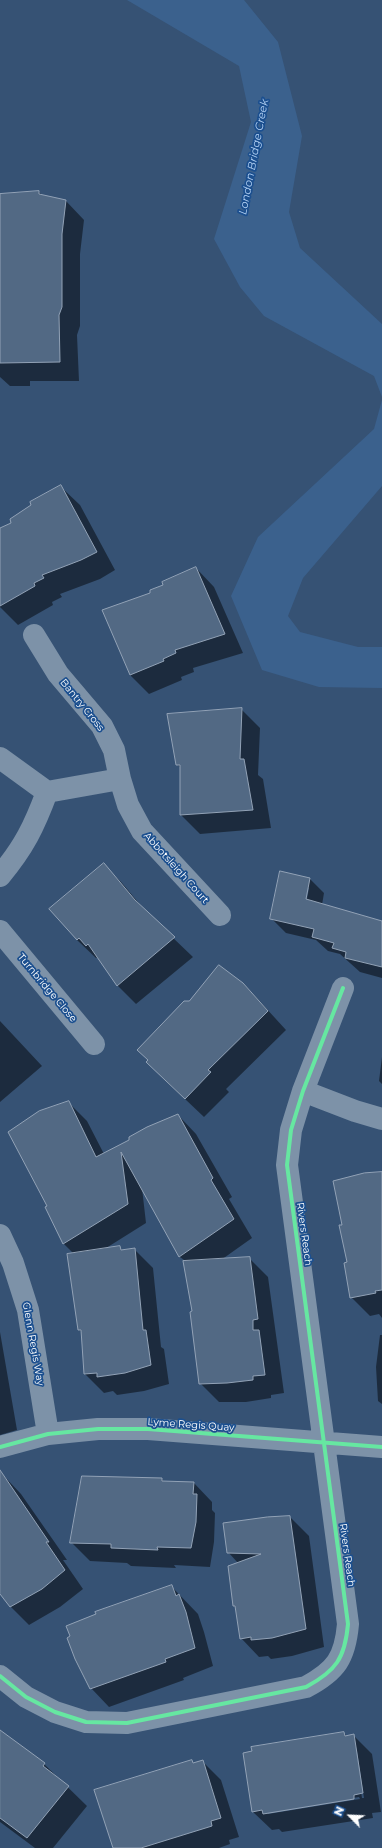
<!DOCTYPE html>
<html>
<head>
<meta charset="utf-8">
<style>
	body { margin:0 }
	#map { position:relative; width:382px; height:1848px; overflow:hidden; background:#365274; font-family:Montserrat,sans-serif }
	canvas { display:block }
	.north { position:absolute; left:330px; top:1796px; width:40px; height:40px; -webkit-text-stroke:3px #1b4f8f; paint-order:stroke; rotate:294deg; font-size:11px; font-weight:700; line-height:16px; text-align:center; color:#fff }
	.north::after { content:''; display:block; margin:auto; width:14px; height:18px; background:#fff; clip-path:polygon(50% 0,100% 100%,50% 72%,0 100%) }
</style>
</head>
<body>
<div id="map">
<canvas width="382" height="1848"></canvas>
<div class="north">N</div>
</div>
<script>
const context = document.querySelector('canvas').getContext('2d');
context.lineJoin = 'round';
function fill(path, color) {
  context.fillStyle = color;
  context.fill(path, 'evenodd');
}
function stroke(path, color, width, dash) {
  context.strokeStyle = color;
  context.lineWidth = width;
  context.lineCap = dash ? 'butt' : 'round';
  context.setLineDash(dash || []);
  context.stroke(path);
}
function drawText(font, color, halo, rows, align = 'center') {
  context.font = font + ' Montserrat,sans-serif';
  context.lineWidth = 3.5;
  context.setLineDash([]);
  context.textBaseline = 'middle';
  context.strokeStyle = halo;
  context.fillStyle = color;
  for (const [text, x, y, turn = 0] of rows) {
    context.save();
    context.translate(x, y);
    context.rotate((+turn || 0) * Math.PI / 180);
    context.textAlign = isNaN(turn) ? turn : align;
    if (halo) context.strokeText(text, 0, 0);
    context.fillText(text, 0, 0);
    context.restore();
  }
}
fill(new Path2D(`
	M127 0H244L278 42 302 136 289 212 300 248 382 324V397L374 376 264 316 240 287 214 239 251 122 239 66Z
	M382 400V486L303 578 288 616 300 632 358 647H382V688L319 687 262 670 231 596 258 537 374 429Z`), '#3b618d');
fill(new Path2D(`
	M39 192 43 196 66 201 84 220 80 254V326L77 335 79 381H30V386H10L0 377V195Z
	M61 487 80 505 115 570 100 579 60 594 62 597 52 602 53 605 18 625 0 607V529L13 523Z
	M196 568 214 587 243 653 193 668 194 672 181 677 182 680 149 694 130 675 152 594Z
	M241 709 260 728 258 775 263 779 271 828 200 834 181 815V768L177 764Z
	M104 865 122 883 147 913 193 957 136 1004 117 985 98 957 96 958 77 940 51 909Z
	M281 872 310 879 324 893 322 905 382 922V978L360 972 340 954 328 951 316 940 286 933 271 918ZM307 888H309L306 904H304Z
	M243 983 286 1030 226 1089 229 1092 204 1117 166 1081 189 1002Z
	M0 1021 42 1066 0 1102Z
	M382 1057V1084L379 1081Z
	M68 1102 87 1121 104 1154 178 1115 196 1134 232 1197 229 1199 252 1238 221 1260 249 1258 268 1277 284 1393 271 1395V1398L246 1402H219L200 1383 193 1312 184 1260 180 1257 142 1188 146 1223 103 1250 120 1248 123 1251 134 1249 153 1268 161 1347 164 1349 169 1384 144 1391 117 1395 113 1391 104 1393 85 1374 82 1332 79 1330 74 1254 64 1244 46 1207 48 1206Z
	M382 1173V1318L379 1314 370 1316 351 1297 343 1226Z
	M0 1332 17 1430 0 1435Z
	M380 1335H382V1404L378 1401 376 1367Z
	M3 1475 21 1494 67 1560H63L83 1589 60 1607 29 1625 11 1607 0 1592V1477Z
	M162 1479 164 1482 194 1483 212 1502V1510L215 1513 214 1542 210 1567 174 1565 176 1568 131 1566 127 1563 90 1561 71 1542Z
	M290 1517 309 1536 324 1647 292 1656 271 1659 268 1656 259 1657 241 1638 237 1609 234 1606 238 1563 228 1552Z
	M171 1586 198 1614 204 1632 213 1666 183 1678 184 1680 109 1707 91 1688 97 1615Z
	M0 1731 44 1764 87 1806 53 1848H35L0 1822Z
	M344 1733 347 1736 353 1735 372 1754 381 1812 372 1813 373 1818 282 1832 279 1829 272 1830 253 1812ZM355 1751H357L364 1798H362ZM359 1797 360 1799 268 1814V1812Z
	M192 1761 195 1764 202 1761 221 1780 239 1837 229 1840 230 1844 219 1848H114Z`), '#0007');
const building = new Path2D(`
	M39 191V194L66 200 62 234V307L59 315 60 362 0 363V194Z
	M61 485 97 552 81 560 42 575 44 578 34 583 35 586 0 606V528L11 523 10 519 31 505 30 502Z
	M196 567 225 634 175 650 176 653 163 659 164 661 130 675 102 610 150 593V590L163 585 162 582Z
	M242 708 240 759H244L253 810 180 815V765H176L167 714Z
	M104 863 135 900 175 937 117 986 88 944 86 946 79 938 77 940 49 909Z
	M280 871 310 878 306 899 382 921V967L345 958 346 952 332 948 334 943 312 937 314 929 270 919Z
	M219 965 243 983 268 1011 208 1070 211 1072 185 1099 146 1062 148 1060 137 1050 184 1001H189Z
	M69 1101 96 1157 129 1140V1137L147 1127 178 1114 213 1178 211 1180 234 1219 179 1257 121 1152 128 1204 63 1244 45 1207 47 1206 8 1132 39 1111Z
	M382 1172V1290L375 1291 376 1293 350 1298 344 1263 347 1262 339 1225H342L333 1181 364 1173Z
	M120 1246 121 1250 135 1248 143 1330H146L151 1365 125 1373 97 1377V1373L84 1374 81 1330H78L67 1254Z
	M250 1257 258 1319 253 1320V1330H259L265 1375 253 1376V1380L227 1383 199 1384 190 1312 192 1311 183 1261Z
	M0 1470 49 1542H46L65 1570 42 1589 10 1607 0 1594Z
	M82 1476 162 1478V1481L194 1482 193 1494H197L196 1522 191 1548 157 1547 158 1550 111 1548V1544L70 1543Z
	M290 1516 306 1629 272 1638 251 1640V1637L240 1639 235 1606H233L228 1566 261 1554 227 1553 223 1523 267 1517Z
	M172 1585 176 1596 179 1594 186 1612 195 1648 165 1659 166 1662 90 1689 75 1659 67 1638 70 1636 66 1626 96 1614 95 1612Z
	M0 1730 45 1763 43 1766 69 1786 27 1838 0 1818Z
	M344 1732 345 1736 354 1734 363 1793 354 1795V1799L263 1814 262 1810 252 1812 243 1753 252 1751 251 1747Z
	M192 1760 193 1763 203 1760 221 1818 211 1821 212 1826 141 1848H113L94 1790Z`);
fill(building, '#526984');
stroke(building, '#92a2b6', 1);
stroke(new Path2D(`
	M34 635 58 674 102 726 114 750 120 779 128 805 142 831 220 915
	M0 758 47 792
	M0 876C24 847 34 827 47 792L120 779
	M0 931 94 1044
	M303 1091 355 1111 382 1119
	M0 1235 13 1263 28 1310 48 1434
	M0 1447 48 1434 98 1429H148L382 1447
	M0 1676 26 1697 55 1712 86 1722 127 1723 306 1687C336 1671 345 1658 348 1624L287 1165 291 1130 303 1091 343 988`), '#7d92a8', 22);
stroke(new Path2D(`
	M0 1447 48 1434 98 1429H148L382 1447
	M0 1676 26 1697 55 1712 86 1722 127 1723 306 1687C336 1671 345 1658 348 1624L287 1165 291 1130 303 1091 343 988`), '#66e7a1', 4);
drawText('10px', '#fff', '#1b4f8f', [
	["Bantry Cross",82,705,51],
	["Abbotsleigh Court",176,868,48],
	["Turnbridge Close",47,988,50],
	["Rivers Reach",304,1234,82],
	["Glenn Regis Way",33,1344,80],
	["Lyme Regis Quay",191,1425,4],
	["Rivers Reach",347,1555,82]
]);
drawText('italic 11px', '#b5d3f5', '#1b4f8f', [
	["London Bridge Creek",254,157,-79]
]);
</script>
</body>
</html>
